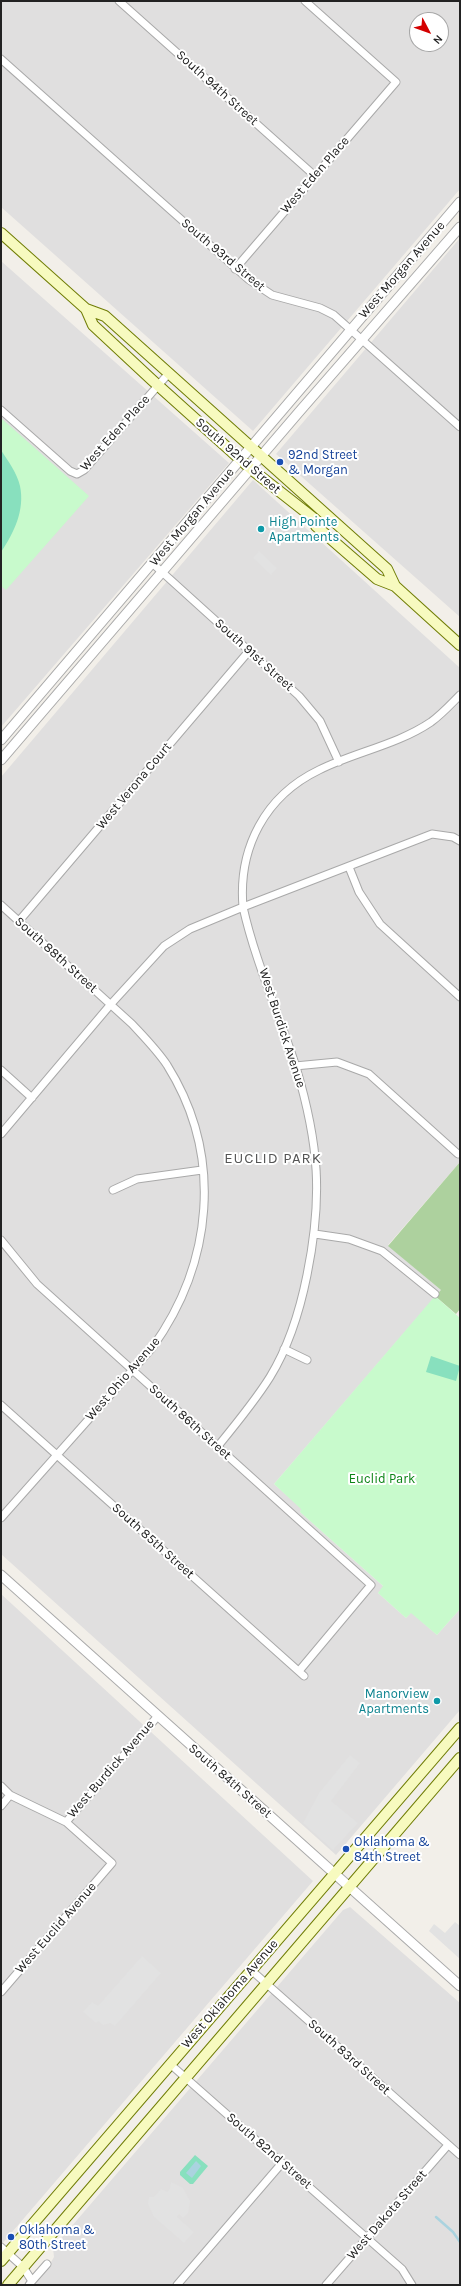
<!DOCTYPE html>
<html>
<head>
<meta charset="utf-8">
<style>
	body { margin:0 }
	#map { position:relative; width:461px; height:2286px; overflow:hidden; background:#f2efe9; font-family:Karla,sans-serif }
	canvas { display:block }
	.frame { position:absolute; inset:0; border:2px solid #222; pointer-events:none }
	.north { position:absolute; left:409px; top:12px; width:40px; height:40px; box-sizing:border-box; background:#fff; border:1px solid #a7a7a7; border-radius:50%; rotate:131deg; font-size:11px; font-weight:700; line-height:16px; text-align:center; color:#222 }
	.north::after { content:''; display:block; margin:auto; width:14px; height:18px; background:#d40000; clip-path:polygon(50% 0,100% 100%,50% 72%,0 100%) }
</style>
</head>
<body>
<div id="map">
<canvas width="461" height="2286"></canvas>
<div class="frame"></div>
<div class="north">N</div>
</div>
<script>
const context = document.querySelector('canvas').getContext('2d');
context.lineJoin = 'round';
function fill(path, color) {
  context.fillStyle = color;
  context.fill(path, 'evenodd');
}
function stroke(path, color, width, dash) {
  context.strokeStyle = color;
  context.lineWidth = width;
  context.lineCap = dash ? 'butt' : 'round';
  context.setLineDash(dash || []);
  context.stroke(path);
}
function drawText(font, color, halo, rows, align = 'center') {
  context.font = font + ' Karla,sans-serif';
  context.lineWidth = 4;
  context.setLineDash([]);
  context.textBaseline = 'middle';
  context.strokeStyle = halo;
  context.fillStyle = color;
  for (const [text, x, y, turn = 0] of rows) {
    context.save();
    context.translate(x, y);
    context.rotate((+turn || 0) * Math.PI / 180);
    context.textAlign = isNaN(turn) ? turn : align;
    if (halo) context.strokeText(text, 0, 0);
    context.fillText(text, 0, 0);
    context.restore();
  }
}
fill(new Path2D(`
	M1 1H460V189L253 431 1 207ZM417 20H441V44H417Z
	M460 238V617L276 454Z
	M1 261 229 463 1 727Z
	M253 480 460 668V1162L388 1245 441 1290 274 1484 302 1509 300 1512 384 1587 378 1593 406 1618 411 1612 437 1635 460 1609V1710L336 1855 1 1554V777Z
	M1 1594 313 1881 1 2245Z
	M350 1907 460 2003V2285H33L47 2269 54 2257 53 2248 343 1910Z`), '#e0dfdf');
fill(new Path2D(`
	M460 1162V1309L456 1314 435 1296 441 1290 388 1246Z`), '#add19e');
fill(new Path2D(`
	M1 418 89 496 6 590 1 586Z
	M435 1296 460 1318V1609L437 1635 411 1613 406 1618 378 1593 383 1586 300 1512 301 1509 274 1484Z`), '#c8facc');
fill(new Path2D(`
	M1 450C8 461 17 473 20 486 25 510 14 533 1 552Z
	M431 1356 460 1366 456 1381 426 1372Z
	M195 2155 208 2166 193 2184H190L180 2175V2172Z`), '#88e0be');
fill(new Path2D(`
	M259 551 277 568 271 575 253 558Z
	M350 1755 360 1763 331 1801 358 1823 333 1850 303 1823 319 1793Z
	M455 1922 460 1926V1959L429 1931 434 1924 445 1933Z
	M142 1956 161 1973 115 2026 110 2023 103 2025 98 2021 96 2023 83 2012 92 2002 98 2006Z
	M171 2182 183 2188 190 2201 188 2213 183 2218 179 2214 177 2217 194 2232 184 2243 154 2217 148 2204 149 2197H154L161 2189 167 2192 170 2189Z`), '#e2e2e2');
fill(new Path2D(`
	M196 2161 201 2166 192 2178 186 2173Z`), '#aad3df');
stroke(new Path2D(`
	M436 2217 453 2232 460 2242`), '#aad3df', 2.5);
const minor = new Path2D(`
	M119 1 315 176
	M1 59 248 279 272 295 320 308 334 315 460 427
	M235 269 396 82 305 1
	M1 410 70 471 77 474 84 470 169 373
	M152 563 299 696 320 721 339 762
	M349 867 359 892 380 924 460 997
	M1 905 132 1024C144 1037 157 1050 167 1065 224 1156 213 1263 152 1348L1 1518
	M19 921 249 651
	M295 1066 337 1062 369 1074 458 1154
	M1 1070 32 1098
	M1 1134 111 1004 164 946 190 929 243 907C238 848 265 796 319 770 355 752 397 745 431 722 442 714 451 704 460 695
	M113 1190 137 1179 202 1170
	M315 1234 349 1239 382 1251 435 1294
	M1 1240 37 1284 371 1585 299 1671
	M284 1349 307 1360
	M1 1405 304 1676
	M218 1446C236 1424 255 1401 270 1377 289 1346 300 1310 307 1275 323 1197 319 1144 296 1067 279 1014 255 961 243 907L432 834 453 837 460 841
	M1 1786 10 1795 66 1822 112 1863 1 1992
	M1 1806 10 1795
	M66 1822 157 1717
	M251 1970 460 2155
	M170 2064 402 2269 412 2285
	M1 2247 23 2267 32 2281 29 2285
	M32 2281 47 2264
	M177 2285 282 2163
	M326 2285 448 2145`);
const tertiary = new Path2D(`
	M1 740 460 202
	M1 760 299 412 460 227
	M1 1575 460 1986`);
const secondary = new Path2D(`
	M1 233 86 309 105 316 387 569 395 586
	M86 309 93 325 152 380 251 469 321 524 316 526 377 579 395 586 460 645
	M1 2261 460 1728
	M8 2285 460 1758`);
stroke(minor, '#a9a9a9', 9);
stroke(tertiary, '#a9a9a9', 11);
stroke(secondary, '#707d05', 12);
stroke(minor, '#fff', 7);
stroke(tertiary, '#fff', 9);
stroke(secondary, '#f7fabf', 10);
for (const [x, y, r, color] of [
	[280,462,4,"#1a4fb4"],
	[261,529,4,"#0f9aa8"],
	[437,1701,4,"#0f9aa8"],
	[346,1849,4,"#1a4fb4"],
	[11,2237,4,"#1a4fb4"]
]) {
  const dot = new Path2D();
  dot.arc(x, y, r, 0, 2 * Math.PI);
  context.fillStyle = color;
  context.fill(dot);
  stroke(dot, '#fff', 1.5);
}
drawText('13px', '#222', '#fff', [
	["South 94th Street",217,88,42],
	["West Eden Place",315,175,-49],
	["South 93rd Street",223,255,40],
	["West Morgan Avenue",402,270,-49],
	["West Eden Place",115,433,-48],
	["South 92nd Street",238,456,41],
	["West Morgan Avenue",192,517,-50],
	["South 91st Street",254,655,42],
	["West Verona Court",134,786,-50],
	["South 88th Street",56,955,42],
	["West Burdick Avenue",282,1028,72],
	["West Ohio Avenue",123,1379,-49],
	["South 86th Street",190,1422,42],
	["South 85th Street",153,1541,42],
	["West Burdick Avenue",111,1769,-49],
	["South 84th Street",230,1781,41],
	["West Euclid Avenue",56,1928,-49],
	["West Oklahoma Avenue",230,1994,-49],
	["South 83rd Street",349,2057,42],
	["South 82nd Street",269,2151,41],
	["West Dakota Street",387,2215,-49]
]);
drawText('13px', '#164399', '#fff', [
	["92nd Street",288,455],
	["& Morgan",288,470],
	["Oklahoma &",354,1842],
	["84th Street",354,1857],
	["Oklahoma &",19,2230],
	["80th Street",19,2245]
], 'left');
drawText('13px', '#0d838f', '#fff', [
	["High Pointe",269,522],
	["Apartments",269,537],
	["Manorview",429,1694,"right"],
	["Apartments",429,1709,"right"]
], 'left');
drawText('13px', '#0c8416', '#fff', [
	["Euclid Park",382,1479]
]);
context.letterSpacing = '1px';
drawText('15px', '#555', '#fff', [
	["EUCLID PARK",273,1159]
]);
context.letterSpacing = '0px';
</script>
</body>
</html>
